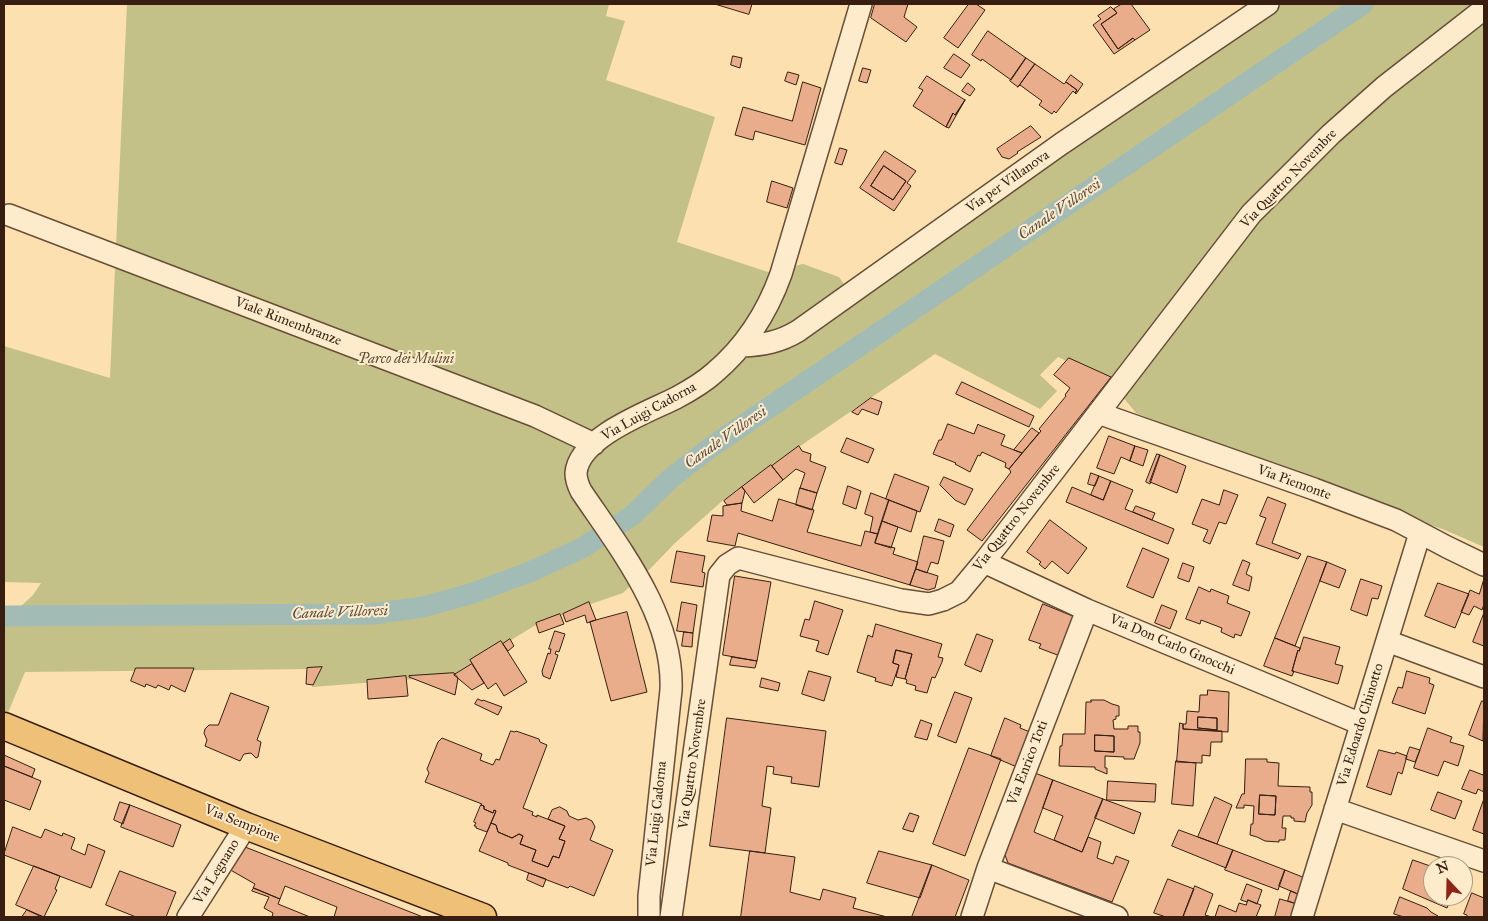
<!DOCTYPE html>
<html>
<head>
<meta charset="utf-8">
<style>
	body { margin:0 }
	#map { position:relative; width:1488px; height:921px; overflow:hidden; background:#fce0b0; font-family:"IM FELL Great Primer",serif }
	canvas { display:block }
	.frame { position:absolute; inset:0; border:5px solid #371e11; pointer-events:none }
	.north { position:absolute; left:1423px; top:856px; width:50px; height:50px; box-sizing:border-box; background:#fdebcc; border:1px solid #ae9981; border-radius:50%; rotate:339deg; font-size:14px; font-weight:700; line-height:20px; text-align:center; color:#371e11 }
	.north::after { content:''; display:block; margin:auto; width:18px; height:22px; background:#8f2418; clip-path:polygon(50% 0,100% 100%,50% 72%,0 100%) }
</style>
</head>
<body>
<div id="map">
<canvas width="1488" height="921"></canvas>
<div class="frame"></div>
<div class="north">N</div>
</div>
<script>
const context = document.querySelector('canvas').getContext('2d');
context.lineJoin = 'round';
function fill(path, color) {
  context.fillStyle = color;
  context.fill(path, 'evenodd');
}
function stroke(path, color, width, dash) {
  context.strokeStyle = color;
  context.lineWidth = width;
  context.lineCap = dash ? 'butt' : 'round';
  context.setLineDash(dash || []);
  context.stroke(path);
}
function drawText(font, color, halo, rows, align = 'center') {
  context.font = font + ' "IM FELL Great Primer",serif';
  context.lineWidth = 4;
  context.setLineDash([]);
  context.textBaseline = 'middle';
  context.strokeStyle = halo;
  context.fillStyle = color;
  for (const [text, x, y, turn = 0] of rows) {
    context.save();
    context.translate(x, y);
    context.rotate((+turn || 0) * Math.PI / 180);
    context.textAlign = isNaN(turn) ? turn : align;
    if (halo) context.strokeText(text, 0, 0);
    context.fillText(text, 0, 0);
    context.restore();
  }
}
fill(new Path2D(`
	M127 4H609L606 16 625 21 606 80 715 117 677 242 768 272 803 264 839 277 853 297 1282 4H1484V547L1445 530 1348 496 1136 413 1109 380 1058 357 1040 375 1057 391 1040 409 935 354 806 442 721 502 675 543 649 570 644 572 623 593 585 606 534 626 453 676 312 687 316 669 25 672 7 715 4 714V622L33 595 41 583 4 582V346L110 378Z`), '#c3c188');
stroke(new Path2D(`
	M4 616 373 614 423 607 470 594 530 572 582 548 633 515 670 479 711 447 1363 4`), '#a3bbb5', 21);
const building = new Path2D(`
	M715 4H752L749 14Z
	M875 4H908L904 17 917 27 906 42 871 18Z
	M969 4H976L985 10 958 48 944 38Z
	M1122 4H1131L1150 30 1135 40 1133 38 1118 49 1101 24 1117 13 1114 9Z
	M1111 7 1117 13 1101 24 1118 49 1133 38 1135 40 1114 54 1093 25 1101 19 1098 16Z
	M988 31 1026 58 1011 80 982 59 981 61 972 55Z
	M954 54 970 65 961 78 944 68Z
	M733 56 742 58 740 68 731 65Z
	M1026 58 1035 64 1018 87 1010 81Z
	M1035 64 1064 84 1066 82 1077 90 1075 93 1073 91 1056 113 1054 111 1052 114 1039 105 1042 101 1020 85 1018 87Z
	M863 68 871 70 867 83 859 81Z
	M788 72 799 75 796 85 785 81Z
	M1071 75 1083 84 1076 94 1075 93 1077 90 1066 82Z
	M927 76 965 100 955 115 953 113 946 127 913 106 923 90 919 88Z
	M803 82 821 88 805 145 755 131 753 140 735 135 743 107 792 121Z
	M968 83 975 89 970 96 962 91Z
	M965 100 949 128 946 127 953 113 955 115Z
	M1031 126 1041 137 1017 152 1018 153 1009 159 1002 157 997 149Z
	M840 148 847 150 842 165 835 163Z
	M885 151 916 171 907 183 911 186 894 211 860 188ZM884 166 906 181 893 200 871 186Z
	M884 166 906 181 893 200 871 186Z
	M772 181 793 188 787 208 767 202Z
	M1069 358 1111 377 982 541 967 530 1011 472 1009 469 1041 431 1039 429 1066 396 1065 395 1070 388 1054 375Z
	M962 382 1034 416 1029 427 956 394Z
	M871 398 882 402 878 415 862 409 858 415 852 412Z
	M948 424 974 434 978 424 979 425 1005 435 1001 445 1022 453 1009 469 1005 467 1006 463 982 452 980 456 978 455 970 472 955 464 956 463 933 454 939 440H941Z
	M1032 428 1039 433 1022 453 1014 450Z
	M1109 436 1135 446 1130 461 1121 457 1114 474 1097 468Z
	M847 438 874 449 868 463 841 452Z
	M799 446 802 451 811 454 810 461 826 467 817 493 800 488 805 473 796 469 783 480 772 466Z
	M1135 446 1148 450 1143 466 1130 461Z
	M1157 454 1160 455 1150 484 1146 482Z
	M1160 455 1186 466 1177 493 1150 482Z
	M771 465 783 480 754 503 742 487Z
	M1091 473 1099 476 1095 486 1088 484Z
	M895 474 929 487 920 512 886 499Z
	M1099 476 1111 481 1103 500 1091 495Z
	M944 477 973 489 965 505 955 500 940 485Z
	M1111 481 1133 490 1125 509 1174 529 1168 544 1066 502 1072 487 1103 500Z
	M848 486 861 491 856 509 843 504Z
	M742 487 745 491 742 503 727 505 724 501Z
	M800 488 817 493 812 510 796 505Z
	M1224 490 1238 495 1226 524 1219 522 1210 544 1203 541 1208 530 1192 524 1202 499 1219 505Z
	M871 493 889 500 878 534 870 532 873 517 865 514Z
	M1268 497 1286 504 1272 543 1301 554 1298 559 1256 544 1266 518 1260 516Z
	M779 499 814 510 807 532 861 546 865 531 878 534 875 543 895 548 893 554 918 562 910 585 738 533 735 546 707 541 712 515 723 516V506L742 503 741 511 772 521Z
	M889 500 917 511 911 532 882 521Z
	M1136 506 1155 513 1152 520 1133 512Z
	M939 519 954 525 950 537 935 531Z
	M1050 520 1087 548 1068 574 1052 561 1045 569 1039 564 1041 562 1027 552Z
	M882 521 898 527 891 548 875 543Z
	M924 536 944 541 938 564 931 562 927 573 916 569Z
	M1143 548 1169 559 1153 598 1127 587Z
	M677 551 705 556 702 572 705 573 703 587 671 582Z
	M1308 556 1327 562 1295 646 1275 638Z
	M1243 560 1250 563 1246 574 1252 577 1249 591 1233 585Z
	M1327 562 1346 570 1339 588 1320 581Z
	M1183 563 1194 567 1189 582 1178 578Z
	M916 569 938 576 935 588 928 590 910 585Z
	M735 576 771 582 757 661 723 655Z
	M1361 579 1382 586 1378 599 1372 598 1367 616 1351 610Z
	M1484 579V604L1482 610 1474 606 1469 615 1461 612 1470 590 1479 594Z
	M1438 583 1469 594 1455 628 1425 616Z
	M1199 587 1210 592 1211 589 1229 596 1227 603 1250 612 1241 636 1235 634 1234 638 1221 632 1222 628 1201 620 1200 624 1186 619Z
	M815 601 843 610 828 655 816 651 819 641 800 636 805 619 809 620Z
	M589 602 596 620 587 623 585 615 566 622 563 614Z
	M682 602 697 605 693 633 677 631Z
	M1043 604 1075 617 1060 656 1039 648 1041 644 1029 640Z
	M1162 605 1177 611 1170 629 1155 623Z
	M627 612 647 692 611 701 590 622Z
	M1484 613V646L1473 642Z
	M560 614 564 624 539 633 536 623Z
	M876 624 942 644 938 657 943 658 942 662 935 678 932 677 927 693 915 690 916 686 906 683 907 680 905 679 912 654 896 650 893 663 899 665 892 686 875 681 876 678 857 672 868 635 872 637Z
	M555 631 565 634 559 652 556 651 555 654 558 655 550 679 543 676 542 671 548 653 550 654 551 649H549Z
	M684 632 693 633 692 647 682 646Z
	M977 634 993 640 981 672 965 665Z
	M1304 637 1340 647 1335 664 1343 666 1338 684 1292 671 1298 650 1299 651Z
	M1275 638 1300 648 1299 651 1298 650 1292 671H1294L1292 676 1264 666Z
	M510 639 514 646 508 651 503 644Z
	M501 641 527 682 504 696 496 683 488 689 470 660Z
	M896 650 912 654 905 679 896 677 899 665 893 663Z
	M732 657 757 661 755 668 730 665Z
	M472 664 484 683 472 690 454 675Z
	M322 667 313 685 306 684 307 668Z
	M136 668H194L185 692 171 685 169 690 158 685 156 688 146 684 145 687 131 681Z
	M809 671 831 677 824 701 802 694Z
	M1407 671 1430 678 1429 683 1434 685 1425 714 1392 703 1398 687 1402 688Z
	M454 673 458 678 455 695 409 677V676Z
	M406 676 408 696 368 699 367 680Z
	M762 678 780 683 778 691 760 687Z
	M1208 690 1229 692 1228 732 1183 729V724H1186L1187 711 1199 712 1200 695H1207ZM1198 717 1217 718V730L1198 728Z
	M955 692 972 698 956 743 938 736Z
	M231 693 269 707 257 740 261 742 258 757 256 758 251 753 244 754 240 761 205 746 207 740 204 733 205 729 209 725H218Z
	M478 699 482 701 483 700 502 707 498 715 475 704Z
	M1091 700H1104L1112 704 1119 706V716H1116V719L1113 720 1114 729H1128V726H1138V732H1140V743L1134 759H1124V757L1105 756V768H1107V774L1095 769V767L1059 766 1060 746H1062L1063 734H1085L1086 702H1091ZM1095 735 1114 736V752L1095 751Z
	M1482 701 1484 702 1483 741 1469 735Z
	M1198 717 1217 718V730L1198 728Z
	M727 718 826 731 819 787 791 783 792 777 773 774 774 767 767 766 762 806 771 808 765 853 710 846Z
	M1005 718 1021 725 1020 728 1030 732 1017 767 991 756Z
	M921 720 932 724 927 740 915 737Z
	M1180 723 1183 724V729L1222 731V742H1211L1210 756 1202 755V763L1177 762Z
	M1428 728 1452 737 1450 742 1464 746 1458 766 1444 761 1438 776 1414 768Z
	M511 731 515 732 516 731 539 739 540 742 547 745 523 808 533 812 532 815 537 817V815L565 826 559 839 565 841 559 858 553 856 548 867 532 861 536 850 520 844 523 836 519 834 512 838 498 832 496 825 491 823 496 811 494 810 493 813 484 809V806L481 805 482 804 425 782 429 773 427 769 438 742 442 738 482 754 480 760 493 765 496 759 499 760Z
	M1095 735 1114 736V752L1095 751Z
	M1410 747 1420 750 1415 762 1406 759Z
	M969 748 1001 759 965 856 933 844Z
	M1379 750 1395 754 1396 752 1407 756 1402 774 1398 772 1391 795 1367 787Z
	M4 755 35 769 32 777 4 766Z
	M1246 759H1267V762L1279 763 1278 786 1310 787V792H1312V805L1307 813 1305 822 1294 821V818H1291V816H1283L1282 828H1286L1285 840H1279V842L1265 841 1257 837 1250 835 1251 824H1253L1254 806 1244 805V808H1236L1242 794H1244ZM1260 795 1276 796 1275 815 1259 814Z
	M1176 761 1196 763 1193 806 1172 804Z
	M4 766 41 781 30 810 4 800Z
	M1470 770 1483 775 1484 772V792L1478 789 1476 794 1462 789Z
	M1035 773 1053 780 1034 832 1082 852 1088 837 1101 842 1097 858 1113 864 1116 856 1129 861 1112 902 1008 863 1005 855Z
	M1053 780 1103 799 1082 852 1054 840 1063 816 1043 808Z
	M1108 781 1156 784 1155 802 1107 800Z
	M1438 792 1462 801 1455 819 1431 810Z
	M1260 795 1276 796 1275 815 1259 814Z
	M1215 797 1232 805 1217 844 1198 837Z
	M1103 799 1141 813 1134 834 1095 818Z
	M1484 799V834L1473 830Z
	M120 802 130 805 123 824 114 820Z
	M130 805 181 825 173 847 121 827Z
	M481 805 484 806V809L493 813 494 810 496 811 487 832 476 828V826H474L476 823 474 822Z
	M560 807 567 811 569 816 578 820 586 818 592 821 595 827 590 840 613 850 594 896 570 886 568 888 508 865V863L479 851 491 823 496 825 498 832 512 838 519 834 523 836 520 844 536 850 532 861 548 867 553 856 559 858 565 841 559 839 565 826 548 819 552 810Z
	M910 813 919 816 913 832 903 829Z
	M13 827 41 838 45 829 62 836 63 833 75 838 71 849 85 855 88 844 105 851 91 888 4 855Z
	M1179 830 1233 850 1226 868 1172 846Z
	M240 845 423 917H334L337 907 285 886 280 899 253 888 255 884 227 868Z
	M1233 850 1285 870 1278 890 1225 870Z
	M750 851 795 857 790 892 820 900 823 889 856 898 853 908 887 917H741Z
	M879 851 932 865 920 898 867 883Z
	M1413 860 1433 867V896H1452L1447 908 1403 889Z
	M932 865 969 880 955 917H912Z
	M34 866 60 876 55 889 57 890 44 917 16 905Z
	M1285 870 1305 878 1300 895 1279 886Z
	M120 871 176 892 166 917H136L106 905Z
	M529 873 546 879 543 887 527 880Z
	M1168 879 1194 889 1183 917H1166L1154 913Z
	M1247 884 1262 890 1257 904 1248 900 1247 902 1241 900Z
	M1195 886 1213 894 1205 915 1212 917H1183Z
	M254 888 280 899 278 904 310 917H272L273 913 264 908 269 897 252 891Z
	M1291 891 1300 895 1297 904 1288 901Z
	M1472 893 1484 898V917H1467V915L1464 914Z
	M1400 897 1427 908 1431 912 1438 916V917H1404L1394 914Z
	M1280 899 1297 904 1293 917H1275Z
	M1248 900 1261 905 1256 917H1215L1219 905 1236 912 1239 903 1246 905Z
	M27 910 42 917H22Z`);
fill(building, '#e9ad8b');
stroke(building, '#371e11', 1);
const minor = new Path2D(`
	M9 215 535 416 594 444
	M742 346C763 345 780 342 798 331L1061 144 1268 4
	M1098 413 1314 489 1396 520 1447 547 1484 565
	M984 562 1087 610 1361 724
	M1387 641 1484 677
	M1335 809 1484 861
	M988 868 1117 917
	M188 917 246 826
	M649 917V896L671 690C674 616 620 549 581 491 578 485 576 480 576 473 579 437 648 412 676 398 689 391 703 383 714 373 746 346 767 313 781 274L861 4
	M671 917 719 575 727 565 738 558 901 600 929 604 943 600 959 592 984 562 1251 214 1331 134 1384 87 1484 9
	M972 917 988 868 1087 610
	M1302 917 1420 533`);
const major = new Path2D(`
	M4 726 246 826 483 917`);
stroke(minor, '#684e39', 24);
stroke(major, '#371e11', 29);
stroke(minor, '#fdebcc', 21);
stroke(major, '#eec078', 26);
drawText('14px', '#371e11', '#fdebcc', [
	["Via Quattro Novembre",1289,179,-46],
	["Via per Villanova",1008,182,-35],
	["Viale Rimembranze",288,322,21],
	["Via Luigi Cadorna",649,412,-29],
	["Via Piemonte",1294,483,20],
	["Via Quattro Novembre",1017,518,-52],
	["Via Don Carlo Gnocchi",1172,645,23],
	["Via Edoardo Chinotto",1361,725,-73],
	["Via Enrico Toti",1028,763,-69],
	["Via Quattro Novembre",693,764,-82],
	["Via Luigi Cadorna",657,814,-84],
	["Via Sempione",242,824,22],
	["Via Legnano",217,872,-58]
]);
drawText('italic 14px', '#614f35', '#fdebcc', [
	["Parco dei Mulini",406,360]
]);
drawText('italic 15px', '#574d42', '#fdebcc', [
	["Canale Villoresi",1060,210,-34],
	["Canale Villoresi",726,438,-35],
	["Canale Villoresi",340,613,-2]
]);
</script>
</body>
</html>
